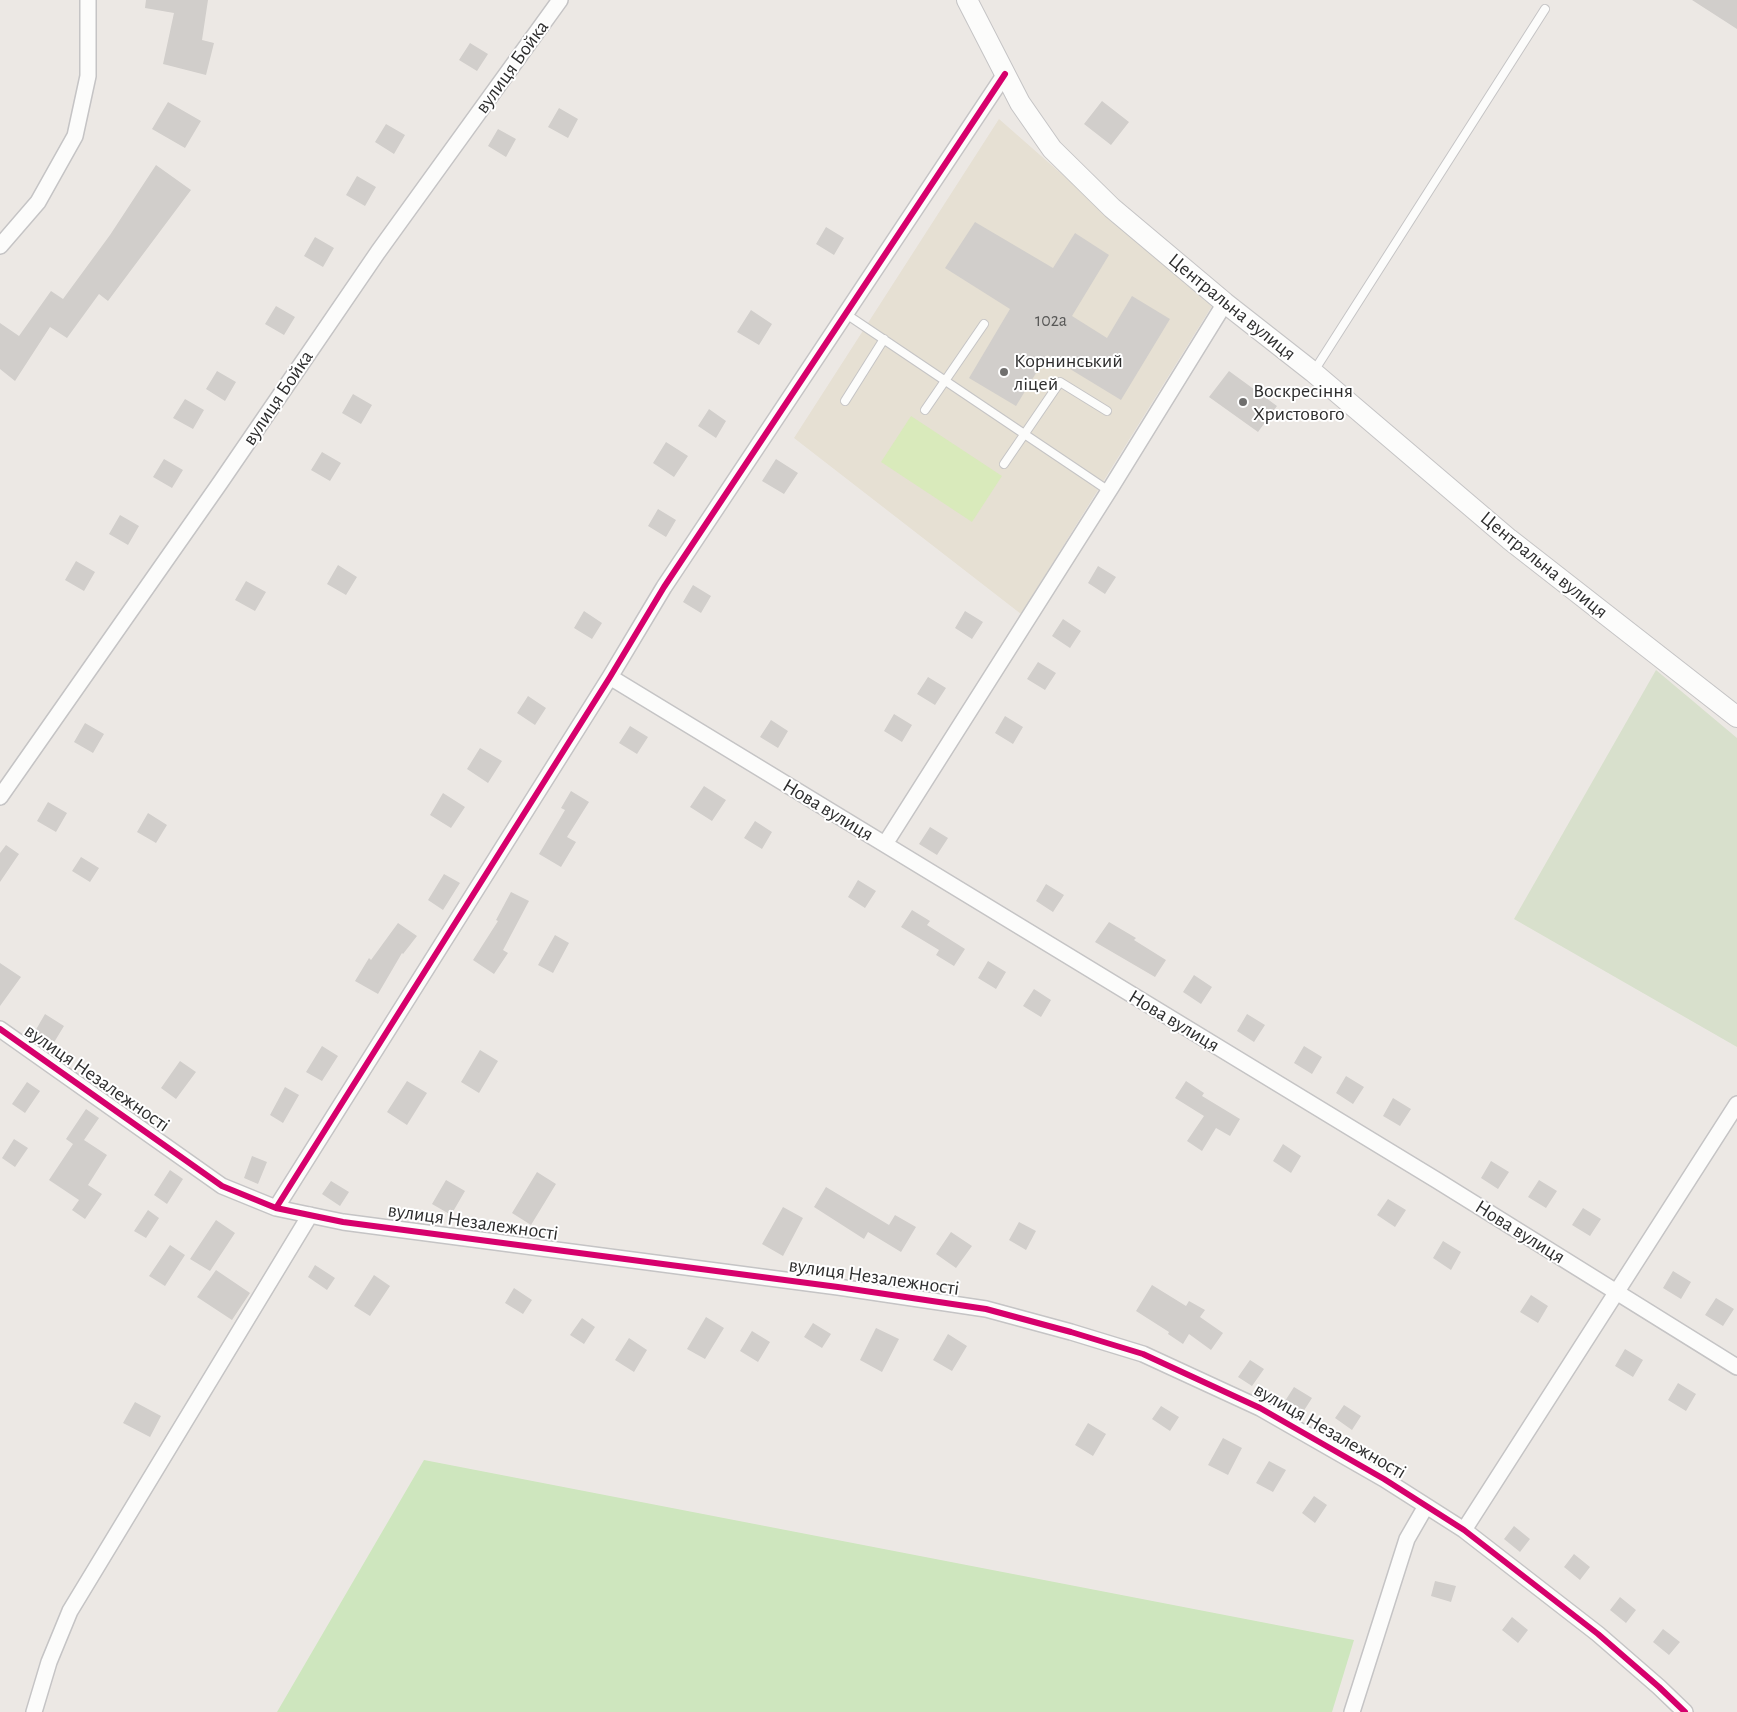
<!DOCTYPE html>
<html>
<head>
<meta charset="utf-8">
<style>
	body { margin:0 }
	canvas { display:block; background:#ece8e4 }
</style>
</head>
<body>
<canvas width="1737" height="1712"></canvas>
<script>
const context = document.querySelector('canvas').getContext('2d');
context.lineJoin = 'round';
function fill(path, color) {
  context.fillStyle = color;
  context.fill(path, 'evenodd');
}
function stroke(path, color, width, dash) {
  context.strokeStyle = color;
  context.lineWidth = width;
  context.lineCap = dash ? 'butt' : 'round';
  context.setLineDash(dash || []);
  context.stroke(path);
}
function drawText(font, color, halo, rows, align = 'center') {
  context.font = font + ' "Alegreya Sans",sans-serif';
  context.lineWidth = 4;
  context.setLineDash([]);
  context.textBaseline = 'middle';
  context.strokeStyle = halo;
  context.fillStyle = color;
  for (const [text, x, y, turn = 0] of rows) {
    context.save();
    context.translate(x, y);
    context.rotate((+turn || 0) * Math.PI / 180);
    context.textAlign = isNaN(turn) ? turn : align;
    if (halo) context.strokeText(text, 0, 0);
    context.fillText(text, 0, 0);
    context.restore();
  }
}
fill(new Path2D(`
	M999 119 1212 306 1021 614 794 438Z`), '#e6e0d3');
fill(new Path2D(`
	M424 1460 1354 1640 1332 1712H277Z`), '#cee6be');
fill(new Path2D(`
	M1656 670 1737 738V1047L1514 919Z`), '#d8e0cc');
fill(new Path2D(`
	M911 416 1002 476 972 522 881 462Z`), '#d9eabb');
fill(new Path2D(`
	M146 0H208L202 40 214 43 206 75 163 64 174 13 145 8Z
	M1692 0H1737V29Z
	M470 43 488 54 477 71 459 60Z
	M1102 101 1129 122 1111 145 1084 124Z
	M168 102 201 121 185 148 152 129Z
	M559 108 578 119 568 138 548 127Z
	M386 124 405 135 394 154 375 142Z
	M498 129 516 139 506 157 488 146Z
	M156 165 191 190 108 301 99 294 67 338 50 327 15 381 0 369V323L19 336 51 291 63 299 110 235Z
	M357 176 376 187 365 206 346 195Z
	M975 222 1053 268 1075 233 1109 255 1072 316 1107 338 1132 296 1170 319 1121 400 1047 355 1016 406 969 378 1010 309 945 268Z
	M826 227 844 238 834 255 816 244Z
	M315 237 334 248 323 267 304 256Z
	M276 306 295 317 284 335 265 324Z
	M751 310 772 324 759 345 737 332Z
	M217 371 236 382 225 401 206 389Z
	M1229 371 1277 406 1258 432 1209 397Z
	M353 394 372 405 361 424 342 413Z
	M185 399 204 410 193 429 173 418Z
	M709 409 726 421 716 438 698 426Z
	M666 442 688 456 674 477 653 463Z
	M322 452 341 463 330 481 311 470Z
	M164 459 183 470 172 488 153 477Z
	M776 459 798 473 784 494 762 481Z
	M658 509 676 520 666 537 648 526Z
	M120 515 139 526 128 545 109 534Z
	M76 561 95 572 84 591 65 580Z
	M338 565 357 577 346 595 327 584Z
	M1098 566 1116 577 1105 594 1088 583Z
	M246 581 266 592 255 611 235 600Z
	M693 585 711 596 701 613 683 602Z
	M584 611 602 623 592 639 574 628Z
	M965 611 983 622 972 639 955 628Z
	M1063 619 1081 631 1070 648 1052 636Z
	M1038 662 1056 673 1045 690 1027 679Z
	M928 677 946 688 935 705 917 694Z
	M528 696 546 708 535 725 517 713Z
	M894 714 912 725 902 742 884 731Z
	M1005 716 1023 727 1013 744 995 733Z
	M771 720 788 731 778 748 760 737Z
	M85 723 104 734 93 753 74 742Z
	M630 726 648 737 637 754 619 743Z
	M480 748 502 761 488 783 467 769Z
	M704 786 726 800 712 821 690 807Z
	M571 791 589 802 567 837 576 842 561 867 539 854 565 810 561 808Z
	M443 793 465 807 451 828 430 815Z
	M48 802 67 813 56 832 37 821Z
	M148 813 167 825 156 843 137 832Z
	M755 821 772 832 762 849 744 838Z
	M930 827 948 838 937 855 919 844Z
	M6 845 19 854 0 882V853Z
	M81 857 99 868 90 882 72 871Z
	M444 874 460 883 443 910 428 900Z
	M858 880 876 891 865 908 848 897Z
	M1046 884 1064 895 1053 912 1036 901Z
	M511 892 529 901 503 950 508 953 494 974 473 960 498 921 496 920Z
	M912 910 930 921 927 925 965 949 954 966 936 955 939 950 901 927Z
	M1109 922 1136 938 1134 940 1166 960 1155 977 1095 942Z
	M398 923 417 936 403 954 402 953 378 994 355 981 369 958 371 960Z
	M555 935 569 943 553 973 538 965Z
	M988 961 1006 972 996 989 978 978Z
	M0 963 21 977 0 1006Z
	M1194 975 1212 987 1201 1004 1183 992Z
	M1034 989 1051 1000 1041 1017 1023 1006Z
	M45 1014 64 1026 53 1044 34 1033Z
	M1247 1014 1265 1025 1254 1042 1237 1031Z
	M322 1046 338 1056 322 1081 306 1072Z
	M1304 1046 1322 1057 1312 1074 1294 1063Z
	M480 1050 498 1061 479 1093 461 1082Z
	M180 1061 196 1072 176 1099 161 1088Z
	M1346 1076 1364 1087 1353 1104 1336 1093Z
	M407 1081 427 1093 407 1125 387 1112Z
	M1186 1081 1204 1093 1202 1096 1240 1119 1230 1136 1216 1128 1202 1151 1187 1141 1204 1116 1175 1098Z
	M27 1082 40 1091 25 1113 12 1104Z
	M285 1087 299 1095 283 1123 270 1115Z
	M1393 1098 1411 1109 1400 1126 1383 1116Z
	M86 1109 99 1118 84 1140 107 1155 88 1185 102 1194 85 1219 72 1210 79 1200 49 1180 73 1144 66 1139Z
	M14 1139 28 1148 15 1167 2 1158Z
	M1283 1144 1301 1156 1291 1173 1273 1161Z
	M252 1156 267 1162 258 1184 244 1178Z
	M1491 1161 1509 1172 1498 1189 1481 1178Z
	M170 1170 183 1179 167 1204 154 1195Z
	M537 1172 556 1184 531 1225 512 1213Z
	M446 1180 465 1191 451 1215 432 1204Z
	M1539 1180 1557 1191 1546 1208 1528 1197Z
	M331 1181 349 1192 340 1206 322 1194Z
	M826 1187 889 1225 895 1215 916 1227 901 1252 868 1232 864 1239 814 1207Z
	M1388 1199 1406 1210 1395 1227 1377 1215Z
	M783 1207 803 1218 783 1256 762 1244Z
	M1583 1208 1601 1219 1590 1236 1572 1225Z
	M148 1210 159 1218 146 1238 134 1231Z
	M216 1220 235 1233 210 1271 190 1259Z
	M1019 1222 1036 1231 1026 1250 1009 1240Z
	M951 1232 972 1246 956 1268 936 1254Z
	M1443 1241 1461 1252 1451 1270 1433 1258Z
	M170 1245 185 1255 165 1286 149 1276Z
	M315 1265 335 1278 327 1290 308 1277Z
	M216 1270 250 1293 232 1320 197 1297Z
	M1673 1271 1691 1282 1681 1299 1663 1288Z
	M374 1275 390 1286 370 1316 354 1306Z
	M1152 1285 1186 1306 1189 1301 1205 1310 1200 1317 1223 1333 1211 1350 1189 1334 1183 1344 1168 1334 1169 1332 1136 1311Z
	M514 1288 532 1300 523 1314 505 1303Z
	M1531 1295 1548 1306 1538 1323 1520 1312Z
	M1716 1298 1734 1309 1723 1326 1705 1315Z
	M706 1317 724 1328 705 1359 687 1349Z
	M582 1318 595 1327 584 1344 570 1335Z
	M813 1323 831 1334 822 1348 804 1337Z
	M876 1328 899 1339 882 1372 860 1360Z
	M752 1331 770 1342 758 1362 740 1351Z
	M948 1334 967 1346 952 1371 933 1360Z
	M629 1338 647 1350 634 1372 615 1360Z
	M1625 1349 1643 1360 1633 1377 1615 1366Z
	M1250 1360 1264 1369 1252 1386 1238 1377Z
	M1678 1383 1696 1394 1686 1411 1668 1400Z
	M1294 1387 1312 1398 1303 1412 1285 1401Z
	M135 1402 161 1416 150 1437 123 1423Z
	M1344 1405 1361 1416 1352 1430 1335 1418Z
	M1161 1406 1179 1417 1170 1431 1152 1419Z
	M1088 1423 1106 1434 1093 1456 1075 1445Z
	M1223 1438 1242 1448 1228 1475 1208 1465Z
	M1269 1461 1286 1470 1273 1492 1256 1483Z
	M1314 1496 1327 1505 1315 1523 1302 1513Z
	M1514 1526 1530 1539 1520 1552 1504 1539Z
	M1574 1554 1590 1567 1580 1580 1564 1567Z
	M1435 1581 1456 1586 1451 1602 1431 1596Z
	M1620 1597 1636 1610 1626 1623 1610 1610Z
	M1512 1617 1528 1630 1518 1643 1502 1630Z
	M1663 1629 1680 1642 1669 1655 1653 1642Z`), '#d1cecb');
const lane = new Path2D(`
	M846 314 1109 491
	M1314 371 1545 9
	M845 401 884 339
	M925 410 984 324
	M1004 464 1060 382 1107 411`);
const street = new Path2D(`
	M0 246 38 202 75 136 88 76V0
	M610 677 1438 1181 1737 1367
	M0 797 220 483 378 252 560 0
	M885 844 1112 486 1225 303
	M0 1029 222 1186 276 1208 343 1222 838 1287 986 1309 1071 1332 1143 1354 1260 1408 1384 1479 1464 1530 1598 1634 1659 1687 1685 1712
	M276 1208 610 677 664 587 1005 74
	M1464 1530 1737 1104
	M34 1712 49 1662 70 1611 310 1215
	M1352 1712 1407 1539 1426 1506`);
const secondary = new Path2D(`
	M967 0 1020 103 1052 149 1112 208 1225 303 1313 372 1509 539 1737 717`);
stroke(lane, '#c5c4c5', 10);
stroke(street, '#c5c4c5', 18);
stroke(secondary, '#c5c4c5', 22);
stroke(lane, '#fcfcfb', 8);
stroke(street, '#fcfcfb', 15);
stroke(secondary, '#fcfcfb', 20);
stroke(new Path2D(`
	M0 1029 222 1186 276 1208 343 1222 838 1287 986 1309 1071 1332 1143 1354 1260 1408 1384 1479 1464 1530 1598 1634 1659 1687 1685 1712
	M276 1208 610 677 664 587 1005 74`), '#d6006c', 6);
for (const [x, y, r, color] of [
	[1004,372,5,"#706f6e"],
	[1243,402,5,"#706f6e"]
]) {
  const dot = new Path2D();
  dot.arc(x, y, r, 0, 2 * Math.PI);
  context.fillStyle = color;
  context.fill(dot);
  stroke(dot, '#fff', 2);
}
drawText('18px', '#585857', null, [
	["102а",1051,321]
]);
drawText('20px', '#2e2e2e', '#fff', [
	["вулиця Бойка",512,67,-54],
	["Центральна вулиця",1232,307,39],
	["вулиця Бойка",278,398,-56],
	["Центральна вулиця",1544,565,39],
	["Нова вулиця",828,810,31],
	["Нова вулиця",1174,1021,31],
	["вулиця Незалежності",97,1078,35],
	["вулиця Незалежності",473,1222,8],
	["Нова вулиця",1520,1232,32],
	["вулиця Незалежності",874,1277,8],
	["вулиця Незалежності",1330,1431,30]
]);
drawText('20px', '#2e2e2e', '#fff', [
	["Корнинський",1014,361],
	["ліцей",1014,384],
	["Воскресіння",1253,391],
	["Христового",1253,414]
], 'left');
</script>
</body>
</html>
